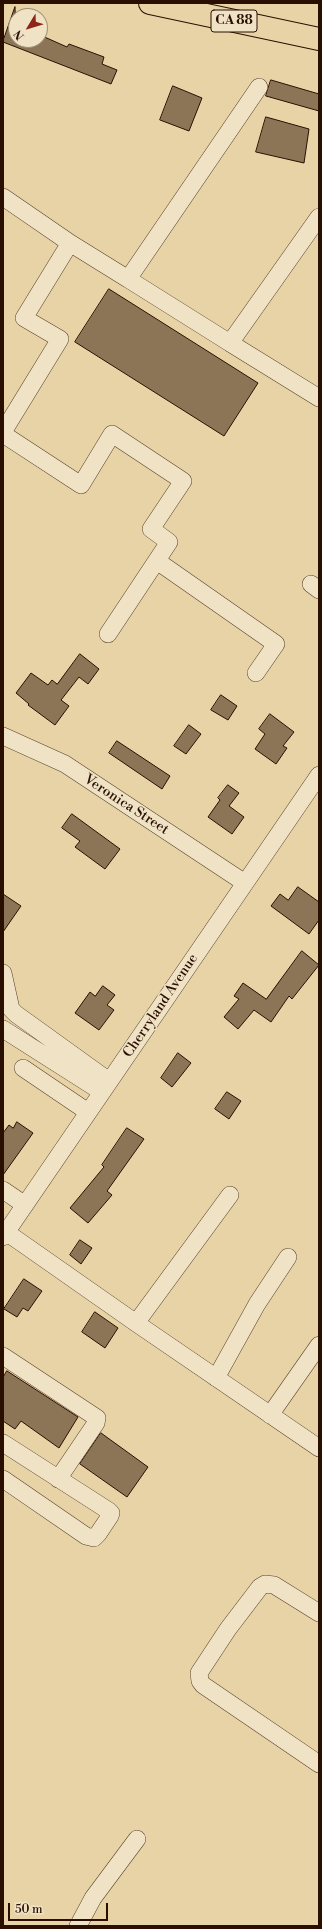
<!DOCTYPE html>
<html>
<head>
<meta charset="utf-8">
<style>
	body { margin:0 }
	#map { position:relative; width:322px; height:1929px; overflow:hidden; background:#e7d3a6; font-family:"Libre Bodoni",serif }
	canvas { display:block }
	.frame { position:absolute; inset:0; border:4px solid #2a0f00; pointer-events:none }
	.north { position:absolute; left:8px; top:8px; width:40px; height:40px; box-sizing:border-box; background:#efe2c5; border:1px solid #a08e76; border-radius:50%; rotate:232deg; font-size:11px; font-weight:700; line-height:16px; text-align:center; color:#2a0f00 }
	.north::after { content:''; display:block; margin:auto; width:14px; height:18px; background:#8f2418; clip-path:polygon(50% 0,100% 100%,50% 72%,0 100%) }
	.scale { position:absolute; left:8px; top:1903px; width:100px; height:18px; box-sizing:border-box; border:2px solid #2a0f00; border-top:0; padding-left:5px; font-size:12px; line-height:14px; white-space:nowrap; color:#2a0f00; -webkit-text-stroke:3px #efe2c5; paint-order:stroke }
</style>
</head>
<body>
<div id="map">
<canvas width="322" height="1929"></canvas>
<div class="frame"></div>
<div class="north">N</div>
<div class="scale">50 m</div>
</div>
<script>
const context = document.querySelector('canvas').getContext('2d');
context.lineJoin = 'round';
function fill(path, color) {
  context.fillStyle = color;
  context.fill(path, 'evenodd');
}
function stroke(path, color, width, dash) {
  context.strokeStyle = color;
  context.lineWidth = width;
  context.lineCap = dash ? 'butt' : 'round';
  context.setLineDash(dash || []);
  context.stroke(path);
}
function drawText(font, color, halo, rows, align = 'center') {
  context.font = font + ' "Libre Bodoni",serif';
  context.lineWidth = 3;
  context.setLineDash([]);
  context.textBaseline = 'middle';
  context.strokeStyle = halo;
  context.fillStyle = color;
  for (const [text, x, y, turn = 0] of rows) {
    context.save();
    context.translate(x, y);
    context.rotate((+turn || 0) * Math.PI / 180);
    context.textAlign = isNaN(turn) ? turn : align;
    if (halo) context.strokeText(text, 0, 0);
    context.fillText(text, 0, 0);
    context.restore();
  }
}
const building = new Path2D(`
	M15 7 16 40H40V35L67 47 69 44 104 57 102 64 117 70 111 84 3 42Z
	M271 80 319 94V111L266 96Z
	M173 86 202 98 189 131 160 120Z
	M266 117 309 129 304 163 256 152Z
	M109 289 258 383 224 436 75 342Z
	M80 654 99 669 88 684 79 677 61 700 69 706 55 725 28 705 29 704 16 693 31 673 48 685 52 680 57 684Z
	M221 695 237 706 228 720 211 710Z
	M270 714 294 732 283 746 287 748 276 764 255 749 265 734 259 729Z
	M189 725 201 734 186 754 174 746Z
	M117 741 170 776 162 789 109 753Z
	M228 785 239 793 229 806 244 817 232 834 208 817 220 800 218 798Z
	M72 814 120 849 105 869 75 847 80 841 62 828Z
	M298 887 319 902V920L309 934 271 906 280 894 288 900Z
	M3 894 21 906 3 932Z
	M302 951 319 965 292 999 289 996 271 1022 254 1010 238 1029 224 1017 239 999 234 996 243 983 266 999Z
	M103 986 115 995 107 1005 114 1010 99 1030 75 1013 90 992 95 996Z
	M178 1053 191 1063 172 1087 161 1078Z
	M227 1092 241 1101 229 1119 215 1109Z
	M17 1122 33 1133 3 1175V1133L9 1125 13 1128Z
	M127 1128 144 1139 107 1191 112 1195 88 1223 70 1208 104 1167 102 1165Z
	M80 1240 92 1248 81 1264 70 1255Z
	M24 1279 42 1291 28 1311 23 1308 17 1317 4 1309Z
	M95 1312 118 1328 105 1348 82 1332Z
	M7 1371 78 1417 59 1448 21 1421 15 1429 3 1421V1378Z
	M101 1433 148 1467 127 1497 80 1464Z`);
fill(building, '#8c7556');
stroke(building, '#2a0f00', 1);
const minor = new Path2D(`
	M259 87 128 279 230 343 319 217
	M3 197 70 243
	M230 343 319 398
	M3 432 60 339 24 318 70 243 128 279
	M3 434 81 485 112 434 183 481 151 529 169 542 108 634
	M157 561 276 644 256 673
	M311 584 319 590
	M3 736 65 764 245 883
	M3 973 11 1009 16 1014 109 1081
	M3 1029 102 1092
	M23 1068 88 1112
	M3 1190 25 1205
	M6 1232 136 1323 319 1448
	M3 1237 319 775
	M136 1323 230 1195
	M3 1356 97 1418 96 1423 58 1479
	M216 1378 257 1304 288 1257
	M270 1415 319 1345
	M3 1443 109 1511 111 1513 110 1516 98 1534 94 1538 86 1536 3 1479
	M319 1613 274 1585 265 1584 260 1587 228 1629 199 1673 200 1681 203 1685 319 1764
	M78 1926 93 1898 137 1839`);
const major = new Path2D(`
	M150 3 319 39`);
stroke(minor, '#59402a', 18);
stroke(major, '#2a0f00', 24);
stroke(minor, '#efe2c5', 17);
stroke(major, '#e7d3a6', 22);
for (const [x, y, w] of [
	[234,21,46]
]) {
  const box = new Path2D();
  box.roundRect(x - w / 2, y - 11, w, 22, 3);
  context.fillStyle = '#efe2c5';
  context.fill(box);
  stroke(box, '#2a0f00', 1);
}
drawText('bold 13px', '#2a0f00', null, [
	["CA 88",234,21]
]);
drawText('14px', '#2a0f00', '#efe2c5', [
	["Veronica Street",126,805,33],
	["Cherryland Avenue",161,1006,-56]
]);
</script>
</body>
</html>
